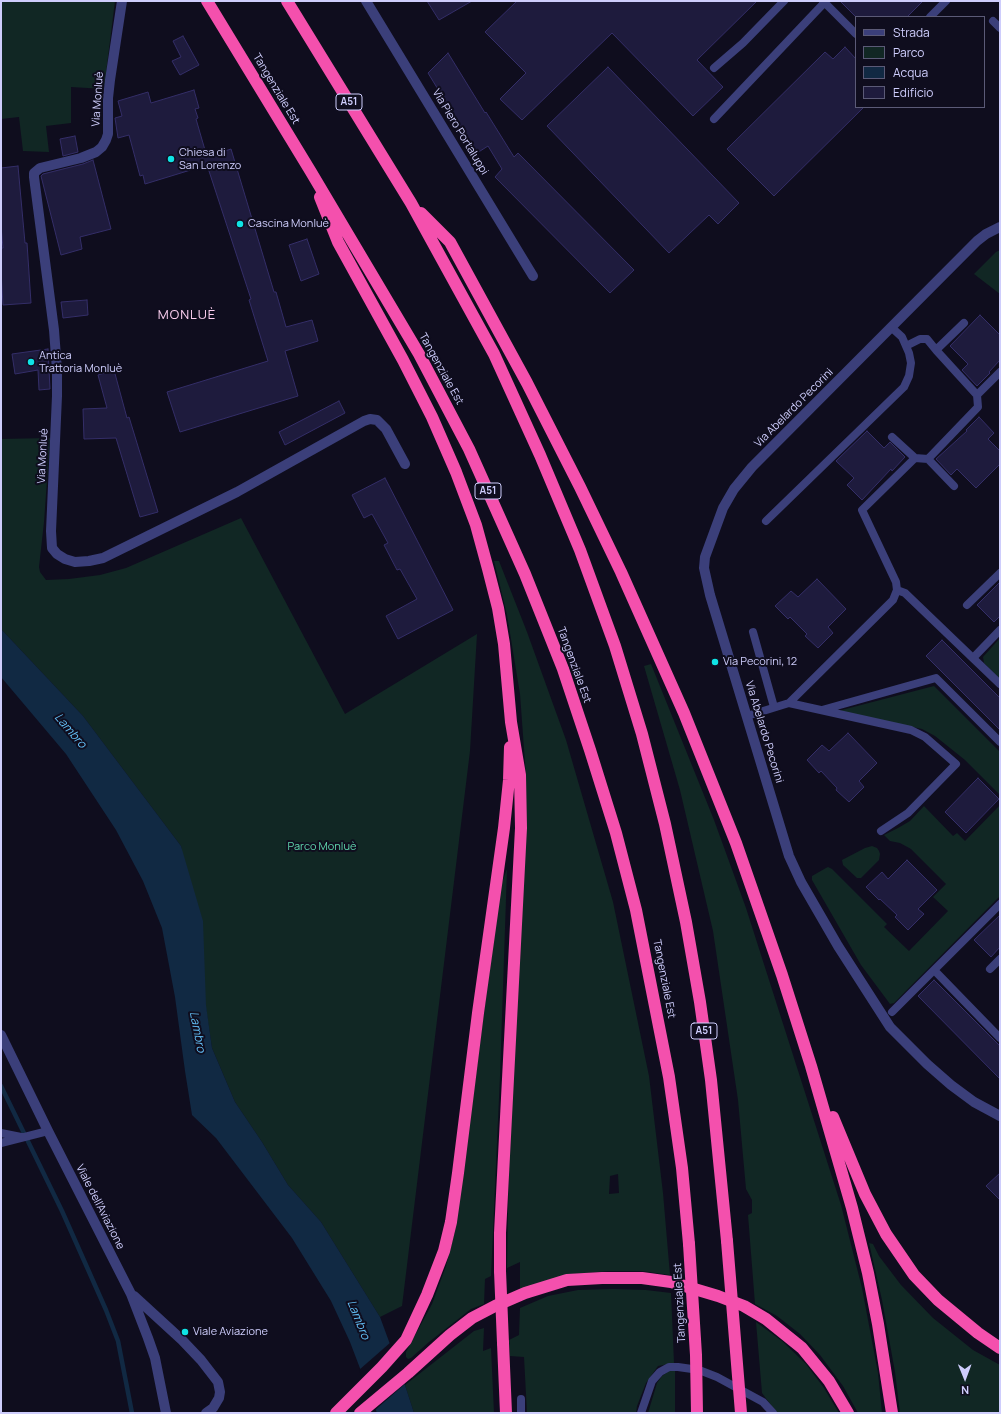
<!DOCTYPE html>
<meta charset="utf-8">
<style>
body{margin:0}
#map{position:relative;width:1001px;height:1414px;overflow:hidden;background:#0f0d1e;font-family:Manrope,sans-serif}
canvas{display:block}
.frame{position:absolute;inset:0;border:2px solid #cecdfc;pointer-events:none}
.legend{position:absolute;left:855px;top:16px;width:130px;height:92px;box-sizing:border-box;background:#0f0d1e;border:1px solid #5b5a77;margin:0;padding:5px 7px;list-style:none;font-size:12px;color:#cecdfc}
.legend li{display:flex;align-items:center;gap:8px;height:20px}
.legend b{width:20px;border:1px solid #5b5a77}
.north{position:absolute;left:945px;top:1358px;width:40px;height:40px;-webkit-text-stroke:3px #0f0d1e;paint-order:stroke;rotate:179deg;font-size:11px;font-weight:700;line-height:16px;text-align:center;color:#cecdfc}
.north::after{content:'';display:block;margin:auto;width:14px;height:18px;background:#cecdfc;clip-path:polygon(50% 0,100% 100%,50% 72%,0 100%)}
</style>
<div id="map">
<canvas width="1001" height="1414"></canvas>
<div class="frame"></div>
<ul class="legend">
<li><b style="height:5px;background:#3b3f7a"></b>Strada</li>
<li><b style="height:11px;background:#112724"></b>Parco</li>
<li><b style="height:11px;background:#112943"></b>Acqua</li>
<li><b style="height:11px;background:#1e1b3d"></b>Edificio</li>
</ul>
<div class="north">N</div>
</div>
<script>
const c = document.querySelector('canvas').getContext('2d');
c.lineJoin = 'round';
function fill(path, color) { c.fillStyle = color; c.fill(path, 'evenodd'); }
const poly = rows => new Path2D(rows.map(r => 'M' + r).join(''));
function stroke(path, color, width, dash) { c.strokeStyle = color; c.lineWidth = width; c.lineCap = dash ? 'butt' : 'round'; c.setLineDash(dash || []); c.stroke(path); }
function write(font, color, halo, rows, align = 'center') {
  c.font = font + ' Manrope,sans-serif'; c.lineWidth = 4; c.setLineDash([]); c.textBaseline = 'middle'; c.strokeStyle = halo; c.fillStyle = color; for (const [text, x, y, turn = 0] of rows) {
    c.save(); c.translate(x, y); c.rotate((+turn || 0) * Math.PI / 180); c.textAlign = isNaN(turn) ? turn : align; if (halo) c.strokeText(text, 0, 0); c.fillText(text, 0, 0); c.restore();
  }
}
const green = poly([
 [1,1,115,1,104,89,71,87,71,123,46,126,49,152,23,151,19,117,1,119],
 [1000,250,1000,294,974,274,996,252],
 [50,438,44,522,39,567,40,572,46,580,69,579,100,575,126,568,241,518,345,714,477,634,470,751,402,1306,380,1317,321,1222,288,1185,262,1142,235,1102,212,1048,181,846,83,716,1,629,1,439],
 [494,561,499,561,527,632,566,740,613,902,649,1076,663,1193,670,1275,642,1271,608,1271,574,1274,520,1292,520,1262,507,1268,509,1156,526,776,520,694,507,615],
 [618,1174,619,1193,609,1194,610,1176],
 [1000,638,1000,679,984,663,983,657],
 [651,664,714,820,746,908,841,1205,862,1288,878,1373,882,1413,858,1413,843,1386,820,1355,800,1334,777,1316,755,1304,748,1215,752,1213,752,1200,746,1189,738,1100,713,931,680,790,644,666],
 [934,686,1000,752,1000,795,965,760,935,736,922,729,838,711],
 [1000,805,1000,896,894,1003,890,1004,861,965,812,880,812,876,826,868,828,867,832,869,887,924,884,927,909,951,948,911,933,897,946,884,911,849,900,843,890,841,884,835,898,828,910,821,924,806,953,836,957,833,965,841],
 [872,846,877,848,879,851,880,854,879,860,861,878,857,878,843,865,842,860,865,848],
 [507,869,500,1076,491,1276,485,1279,484,1304,471,1309,429,1342,411,1358,408,1359,406,1357,406,1352,432,1304,446,1266,455,1231,501,885],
 [869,1243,873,1244,879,1256,901,1285,933,1318,973,1350,1000,1365,1000,1413,900,1413,895,1372,882,1300],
 [613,1289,646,1290,671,1293,674,1363,658,1366,646,1383,637,1406,636,1413,527,1413,524,1357,510,1356,509,1340,519,1335,520,1308,548,1296,578,1290],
 [756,1322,782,1341,806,1364,824,1388,839,1413,777,1413,762,1393],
 [484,1328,483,1351,491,1348,494,1413,414,1413,405,1385,474,1331],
 [675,1370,675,1413,648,1413,657,1383,662,1376,669,1371]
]);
const water = poly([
 [1,629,83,716,181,846,203,921,206,1005,212,1048,235,1102,262,1142,288,1185,321,1222,380,1317,405,1385,414,1413,377,1413,350,1342,331,1301,292,1238,216,1138,192,1115,185,1071,175,997,162,928,143,881,116,830,66,754,1,677]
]);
const pier = poly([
 [391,1342,406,1383,374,1411,359,1370]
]);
const stream = poly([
 [1,1086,62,1211,106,1310,118,1341,132,1413]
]);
const building = poly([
 [427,1,472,1,439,20,427,1],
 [517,1,757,1,697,60,723,87,693,116,612,33,522,120,500,99,526,73,485,32,517,1],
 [840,1,923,1,907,17,856,17,840,1],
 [183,36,199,65,180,75,172,61,181,57,173,41,183,36],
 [845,47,856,59,856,107,864,107,774,196,727,149,825,52,833,59,845,47],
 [448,53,485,113,486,112,514,157,518,153,634,270,610,293,495,177,502,169,488,146,477,153,428,73,448,53],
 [608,67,739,203,718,224,709,215,669,253,547,126,608,67],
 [194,90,199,108,195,109,198,118,196,119,207,157,231,149,274,292,276,292,286,327,312,320,318,341,285,351,298,396,180,432,167,392,268,361,249,300,251,299,207,165,145,184,143,175,140,176,129,135,118,138,115,118,122,116,118,101,148,92,151,103,194,90],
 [75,136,78,152,63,156,60,139,75,136],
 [93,160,111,229,80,237,82,249,61,255,41,176,43,174,83,164,93,160],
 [18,166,25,243,27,243,31,303,3,305,1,272,1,248,3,248,1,226,1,168,18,166],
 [307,239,319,274,301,281,289,245,307,239],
 [87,300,88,315,63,318,61,302,87,300],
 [980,315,1000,335,1000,360,989,372,990,373,977,386,962,370,968,364,950,346,980,315],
 [48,349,50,389,39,390,38,370,15,374,12,354,48,349],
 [114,370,127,418,129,417,158,512,140,517,116,438,84,439,83,409,107,408,98,375,114,370],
 [339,401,345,413,285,445,279,432,339,401],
 [979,417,994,433,988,439,1000,451,1000,464,976,488,957,469,951,475,936,459,967,431,966,430,979,417],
 [867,431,884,448,890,442,905,457,892,471,891,469,862,500,847,485,854,478,836,461,867,431],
 [385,478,453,610,398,639,386,616,417,599,400,569,397,570,384,545,388,543,372,514,364,518,352,495,385,478],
 [817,579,846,609,828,627,833,633,818,648,805,636,807,634,790,617,788,619,775,606,791,591,798,597,817,579],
 [1000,582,1000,616,994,622,977,605,1000,582],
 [942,640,1000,698,1000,730,926,656,942,640],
 [848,733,877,763,859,781,864,787,849,802,836,790,837,788,821,771,819,773,807,760,822,745,829,751,848,733],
 [978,778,999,799,966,833,945,812,978,778],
 [907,860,937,890,918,909,924,914,908,930,895,917,897,915,880,899,879,900,866,887,882,872,888,879,907,860],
 [1000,915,1000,947,991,957,974,940,1000,915],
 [934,980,1000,1046,1000,1079,918,996,934,980],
 [1000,1173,1000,1200,986,1186,1000,1173]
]);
const service = poly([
 [823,1,856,34],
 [930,17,946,1],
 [993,21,1000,28],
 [714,68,743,43,784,1],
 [714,119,825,2],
 [906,346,920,339,927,339,936,350,964,323],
 [977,395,1000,372],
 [915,458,928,459,978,407,977,395,936,350],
 [928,459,954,486],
 [766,521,904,387,909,376,911,363,909,353,902,337,891,327],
 [897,590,905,593,1000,684],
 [967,605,1000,573],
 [753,632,774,707],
 [973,658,1000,630],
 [789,703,893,600,897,590,896,582,862,510,915,458,892,437],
 [822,710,936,678,1000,742],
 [747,716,789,703,911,730,925,737,956,764,908,813,881,831],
 [990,969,1000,959],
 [934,970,1000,1038],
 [892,1012,1000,904],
 [1,1133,21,1137],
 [1,1143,48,1131],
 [521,1399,521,1413],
 [641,1413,652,1381,660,1372,669,1367,678,1367,699,1370,717,1377,763,1402,773,1413]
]);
const minor = poly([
 [122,1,110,80,108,98,108,134,106,140,102,147,96,152,81,158,40,168,34,173,34,177,54,330,57,370,57,396,51,531,52,548,57,554,65,559,75,562,89,561,103,558,237,492,364,421,370,419,377,420,386,429,405,464],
 [366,1,533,276],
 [1000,227,986,234,977,241,752,467,734,489,723,508,705,557,704,568,710,595,789,856,801,882,838,946,890,1027,927,1064,951,1085,974,1102,1000,1116],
 [1,1035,48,1131,131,1294,148,1338,155,1358,166,1413],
 [134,1296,182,1340,201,1360,218,1382,220,1392,219,1398,213,1408,206,1413]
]);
const motorway = poly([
 [207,1,311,172,419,354,469,449,525,574,563,669,590,750,616,833,636,910,669,1077,682,1168,689,1244],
 [287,1,411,203,494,354,540,455,580,550,615,646,642,734,665,824,686,922,700,1002,711,1080,727,1241],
 [320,197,338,242,403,360,432,417,456,472,476,525,488,569,498,608,504,644,511,722,520,775,521,828,500,1233,500,1271],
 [421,213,450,242,527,383,580,487,621,572,684,713,736,843,782,975,811,1066,852,1208,868,1273,878,1324,892,1413],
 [833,1117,865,1194,886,1234,914,1275,938,1300,978,1333,1000,1348],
 [503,1343,506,1413],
 [336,1413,382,1367,406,1340,427,1295,444,1251,451,1222,458,1173,478,1013,504,828,509,780,510,747],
 [360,1413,408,1373,450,1335,472,1318,495,1306,525,1293,567,1280,602,1278,642,1278,671,1282,718,1296,744,1306,766,1319,802,1348,829,1381,848,1413]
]);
const motorwayBridge = poly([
 [727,1241,741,1413],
 [689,1244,696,1355,697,1413],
 [500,1271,503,1343]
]);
const markers = [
 [171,159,4,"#0fe4e6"],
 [240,224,4,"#0fe4e6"],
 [31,362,4,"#0fe4e6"],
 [715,662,4,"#0fe4e6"],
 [185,1332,4,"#0fe4e6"]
];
const shields = [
 [349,102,26],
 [488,491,26],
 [704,1031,26]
];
const shieldNames = [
 ["A51",349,102],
 ["A51",488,491],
 ["A51",704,1031]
];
const streetNames = [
 ["Tangenziale Est",276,89,59],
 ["Via Monluè",98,99,-86],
 ["Via Piero Portaluppi",460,132,59],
 ["Tangenziale Est",441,369,61],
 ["Via Abelardo Pecorini",794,408,-45],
 ["Via Monluè",43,456,-87],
 ["Tangenziale Est",574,665,70],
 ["Via Abelardo Pecorini",764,732,73],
 ["Tangenziale Est",664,979,79],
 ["Viale dell'Aviazione",100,1207,63],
 ["Tangenziale Est",680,1303,-93]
];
const poiNames = [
 ["Chiesa di",179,153],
 ["San Lorenzo",179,166],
 ["Cascina Monluè",248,224],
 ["Antica",39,356],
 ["Trattoria Monluè",39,369],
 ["Via Pecorini, 12",723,662],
 ["Viale Aviazione",193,1332]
];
const parkNames = [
 ["Parco Monluè",322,847]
];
const waterNames = [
 ["Lambro",70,731,49],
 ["Lambro",197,1032,79],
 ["Lambro",358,1320,68]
];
const quarterNames = [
 ["MONLUÈ",187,315]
];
fill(green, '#112724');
fill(water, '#112943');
fill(pier, '#0f0d1e');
stroke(stream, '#112943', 4.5);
fill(building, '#1e1b3d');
stroke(building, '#342e68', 1);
stroke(service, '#3b3f7a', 8);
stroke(minor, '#3b3f7a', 10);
stroke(motorway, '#f450ad', 12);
stroke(motorwayBridge, '#f450ad', 12);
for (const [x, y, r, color] of markers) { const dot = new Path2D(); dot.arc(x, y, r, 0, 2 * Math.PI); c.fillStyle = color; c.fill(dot); stroke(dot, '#0f0d1e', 1.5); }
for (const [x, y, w] of shields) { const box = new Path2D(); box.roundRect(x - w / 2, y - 8, w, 16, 3); c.fillStyle = '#0f0d1e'; c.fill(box); stroke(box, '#cecdfc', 1); }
write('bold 10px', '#cecdfc', null, shieldNames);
write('11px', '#cecdfc', '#0f0d1e', streetNames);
write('11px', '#cecdfc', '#0f0d1e', poiNames, 'left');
write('11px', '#5fd6ad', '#0f0d1e', parkNames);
write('italic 12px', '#62bef5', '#0f0d1e', waterNames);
c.letterSpacing = '1px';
write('13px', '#fccff0', '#0f0d1e', quarterNames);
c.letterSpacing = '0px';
</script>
